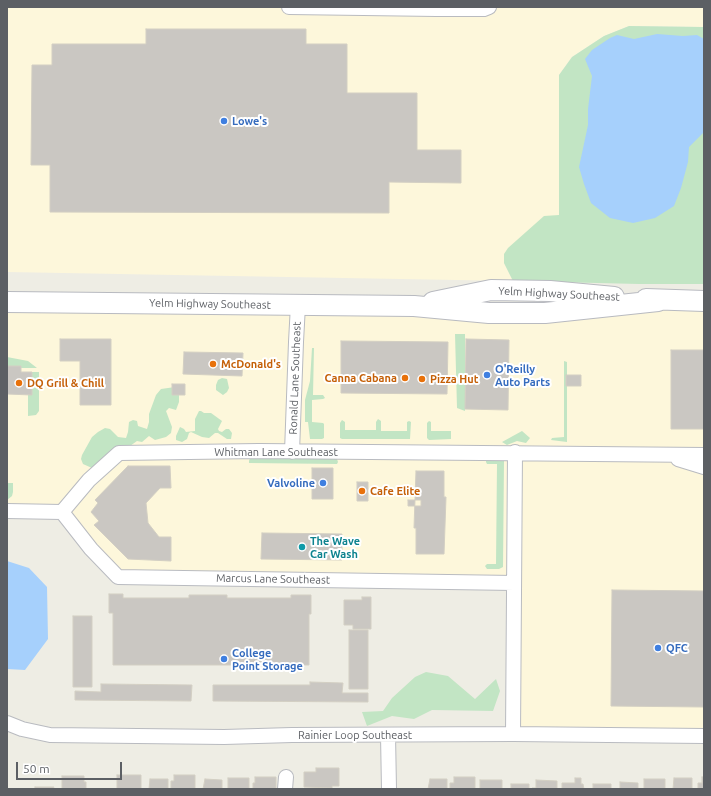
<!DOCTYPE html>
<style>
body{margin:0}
#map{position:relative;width:711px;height:796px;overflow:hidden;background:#eeede4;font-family:Ubuntu,sans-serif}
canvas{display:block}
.frame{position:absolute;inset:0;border:8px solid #5c5f64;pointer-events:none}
.scale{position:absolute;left:16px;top:762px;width:106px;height:18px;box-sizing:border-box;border:2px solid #5c5f64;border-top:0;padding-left:5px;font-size:12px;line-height:14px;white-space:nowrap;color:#5c5f64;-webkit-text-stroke:3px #fff;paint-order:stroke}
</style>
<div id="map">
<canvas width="711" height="796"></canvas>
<div class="frame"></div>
<div class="scale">50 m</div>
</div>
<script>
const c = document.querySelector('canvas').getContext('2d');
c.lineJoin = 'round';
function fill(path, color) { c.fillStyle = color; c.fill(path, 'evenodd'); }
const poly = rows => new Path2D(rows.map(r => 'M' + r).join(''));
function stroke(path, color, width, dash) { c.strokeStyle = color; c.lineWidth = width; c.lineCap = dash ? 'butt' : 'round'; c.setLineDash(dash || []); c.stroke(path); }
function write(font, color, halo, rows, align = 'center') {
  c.font = font + ' Ubuntu,sans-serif'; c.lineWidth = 4; c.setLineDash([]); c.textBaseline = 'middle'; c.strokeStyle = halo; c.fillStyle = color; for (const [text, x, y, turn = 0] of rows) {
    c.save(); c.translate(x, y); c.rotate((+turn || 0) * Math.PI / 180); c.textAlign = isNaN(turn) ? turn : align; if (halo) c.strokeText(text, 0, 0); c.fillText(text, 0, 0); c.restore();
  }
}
const commercial = poly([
 [7,7,704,7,704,27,629,26,604,36,572,57,559,75,559,215,504,263,513,281,7,272],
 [704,301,704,736,513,734,514,583,118,577,62,512,7,511,7,302,414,306]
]);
const green = poly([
 [629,26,704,27,704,284,639,284,513,281,504,263,504,254,508,248,544,216,559,215,559,75,572,57,604,36],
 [455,334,465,334,465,411,457,408],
 [312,348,314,348,313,395,323,395,325,398,323,399,312,400,312,422,323,423,324,424,324,438,322,439,310,439,308,422,305,422,305,400,310,381],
 [7,357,28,361,37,368,21,368,21,366,7,366],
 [564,361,567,362,567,442,551,440,552,438,564,437],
 [32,372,39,372,39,411,36,415,28,416,28,395,32,394],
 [222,378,227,379,229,388,227,392,223,395,216,390,216,385,218,380],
 [175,387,179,392,179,402,176,410,169,408,166,411,172,427,171,433,166,437,155,440,149,436,142,442,137,441,130,446,104,456,103,462,98,467,92,468,83,464,81,459,82,455,92,437,98,432,105,428,110,429,118,437,126,438,128,432,129,422,133,420,137,421,138,426,147,429,149,422,149,414,156,395,161,389],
 [199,411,201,411,204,413,211,413,222,421,218,429,219,431,222,432,226,429,229,429,232,433,231,439,227,439,218,433,215,433,209,438,202,437,191,432,189,433,187,439,182,442,176,440,176,436,180,427,184,429,186,432,195,431,195,419],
 [378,419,381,421,381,431,407,431,407,422,409,421,411,422,410,439,342,439,340,438,340,423,342,420,345,422,345,430,376,430,376,422],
 [429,421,431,422,431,431,451,431,451,439,429,440,427,438,427,423],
 [522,431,530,438,526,443,517,441,507,445,502,442],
 [250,458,337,459,338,462,337,464,249,463,249,461],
 [500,459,504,461,503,567,499,569,487,569,485,566,487,564,496,564,497,464,487,464,486,462,486,460],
 [7,483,13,483,13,492,12,496,7,500],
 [426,672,448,676,475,699,496,679,500,691,493,711,432,710,414,719,392,716,367,726,362,712,383,711,392,698,415,677]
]);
const water = poly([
 [657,34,683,36,697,35,704,39,704,132,689,147,688,162,681,188,674,206,655,218,633,223,610,218,591,203,584,184,579,167,588,125,588,109,592,76,585,59,592,50,610,38,617,35,634,39],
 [7,561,29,568,47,587,48,639,25,670,7,669]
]);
const building = poly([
 [146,29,306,29,306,44,347,44,347,93,417,93,417,150,461,150,461,183,389,182,389,213,50,212,50,165,31,165,32,65,52,65,52,44,146,44,146,29],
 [60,339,111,339,111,405,80,405,80,361,60,361,60,339],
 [466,339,509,340,508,410,465,409,466,339],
 [341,341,448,342,447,394,341,393,341,341],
 [671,350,704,350,704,429,671,429,671,350],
 [184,352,243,353,242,376,183,374,184,352],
 [7,366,21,366,21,372,32,372,32,395,7,394,7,366],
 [566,375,581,375,581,386,566,386,566,375],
 [172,384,185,384,185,395,172,395,172,384],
 [128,466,170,466,171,488,160,488,146,503,148,523,159,537,171,537,171,561,128,559,94,525,99,521,91,512,98,503,95,500,128,466],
 [312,468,333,468,333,499,312,499,312,468],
 [416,471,444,471,444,497,446,497,444,554,416,554,416,528,414,528,416,471],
 [357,482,368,482,368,501,357,501,357,482],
 [408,500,421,500,421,506,408,506,408,500],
 [262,533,342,534,342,560,261,559,262,533],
 [612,590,704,591,704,707,611,706,612,590],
 [109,594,123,594,123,598,189,598,189,595,227,595,227,598,291,598,291,595,311,595,311,614,309,614,309,665,113,665,113,613,109,613,109,594],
 [362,597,371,597,371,629,353,629,353,625,344,625,344,600,362,600,362,597],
 [73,616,92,616,92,687,73,687,73,616],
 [349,630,368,630,368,689,349,689,349,630],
 [310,682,343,683,342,693,368,693,368,702,213,701,213,685,310,685,310,682],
 [101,684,192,685,191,701,75,700,75,691,101,692,101,684],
 [316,768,339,768,339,786,332,786,332,788,304,787,304,772,316,772,316,768],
 [117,775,141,775,141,789,117,789,117,775],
 [174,775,195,775,195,789,171,789,171,781,174,781,174,775],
 [62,776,84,776,84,782,86,782,86,789,62,789,62,776],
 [255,777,276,777,276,789,253,789,253,783,255,783,255,777],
 [454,777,475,777,475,789,450,789,450,783,454,783,454,777],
 [702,777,704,777,704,789,698,789,698,783,702,783,702,777],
 [228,778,249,778,249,789,228,789,228,778],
 [575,778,581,778,581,784,583,784,584,789,562,789,562,783,575,783,575,778],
 [674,778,692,778,692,789,673,789,674,778],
 [150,779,168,779,168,789,149,789,150,779],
 [205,779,222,780,222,789,203,789,205,779],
 [430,779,447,779,447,789,428,789,430,779],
 [644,779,665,779,665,789,644,789,644,779],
 [480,780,502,780,502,789,480,789,480,780],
 [536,780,557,781,557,789,532,789,532,788,536,788,536,780],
 [620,782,638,783,638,789,620,789,620,782],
 [511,784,529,784,529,789,511,789,511,784],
 [593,784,611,784,611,789,593,789,593,784],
 [35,787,54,787,53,789,35,789,35,787]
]);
const street = poly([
 [289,7,437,9,484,9,489,7],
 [292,452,296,342,298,305],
 [678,459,704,467],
 [7,511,62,512],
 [62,512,89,480,119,453,259,451,704,455],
 [62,512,91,549,118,577,514,583],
 [7,723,22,729,50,735,224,737,292,735,513,734,704,736],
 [513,734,515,452],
 [388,735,389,789],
 [285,789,286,777]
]);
const secondary = poly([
 [646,299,704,301],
 [7,302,414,306,489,313,545,313,658,301],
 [433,302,491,290,550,291,614,297]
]);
const markers = [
 [224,121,4,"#3f7fe0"],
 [213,364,4,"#e8710a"],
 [487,375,4,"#3f7fe0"],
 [405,378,4,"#e8710a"],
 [422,379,4,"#e8710a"],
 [19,383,4,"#e8710a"],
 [323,483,4,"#3f7fe0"],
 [362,491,4,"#e8710a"],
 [302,547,4,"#0f9aa8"],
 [658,648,4,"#3f7fe0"],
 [224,659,4,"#3f7fe0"]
];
const shopNames = [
 ["Lowe's",232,121],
 ["O'Reilly",495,369],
 ["Auto Parts",495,382],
 ["Valvoline",315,483,"right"],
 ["QFC",666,648],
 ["College",232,653],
 ["Point Storage",232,666]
];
const streetNames = [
 ["Yelm Highway Southeast",559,294,3],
 ["Yelm Highway Southeast",210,304,1],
 ["Ronald Lane Southeast",295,378,-88],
 ["Whitman Lane Southeast",276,452],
 ["Marcus Lane Southeast",273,579,1],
 ["Rainier Loop Southeast",355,735]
];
const foodNames = [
 ["McDonald's",221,364],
 ["Canna Cabana",397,378,"right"],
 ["Pizza Hut",430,379],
 ["DQ Grill & Chill",27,383],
 ["Cafe Elite",370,491]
];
const cultureNames = [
 ["The Wave",310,541],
 ["Car Wash",310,554]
];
fill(commercial, '#fdf7db');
fill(green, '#c2e5c4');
fill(water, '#a6d0fc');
fill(building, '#cac7c2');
stroke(building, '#d3cfc3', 1);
stroke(street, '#b9bbc0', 16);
stroke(secondary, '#b8bac0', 22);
stroke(street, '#fff', 14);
stroke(secondary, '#fff', 20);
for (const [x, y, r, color] of markers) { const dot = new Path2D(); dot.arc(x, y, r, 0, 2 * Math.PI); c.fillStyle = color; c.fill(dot); stroke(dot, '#fff', 1.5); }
write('bold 11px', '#366cbe', '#fff', shopNames, 'left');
write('11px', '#5c5f64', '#fff', streetNames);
write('bold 11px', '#c56008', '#fff', foodNames, 'left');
write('bold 11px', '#0d838f', '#fff', cultureNames, 'left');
</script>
